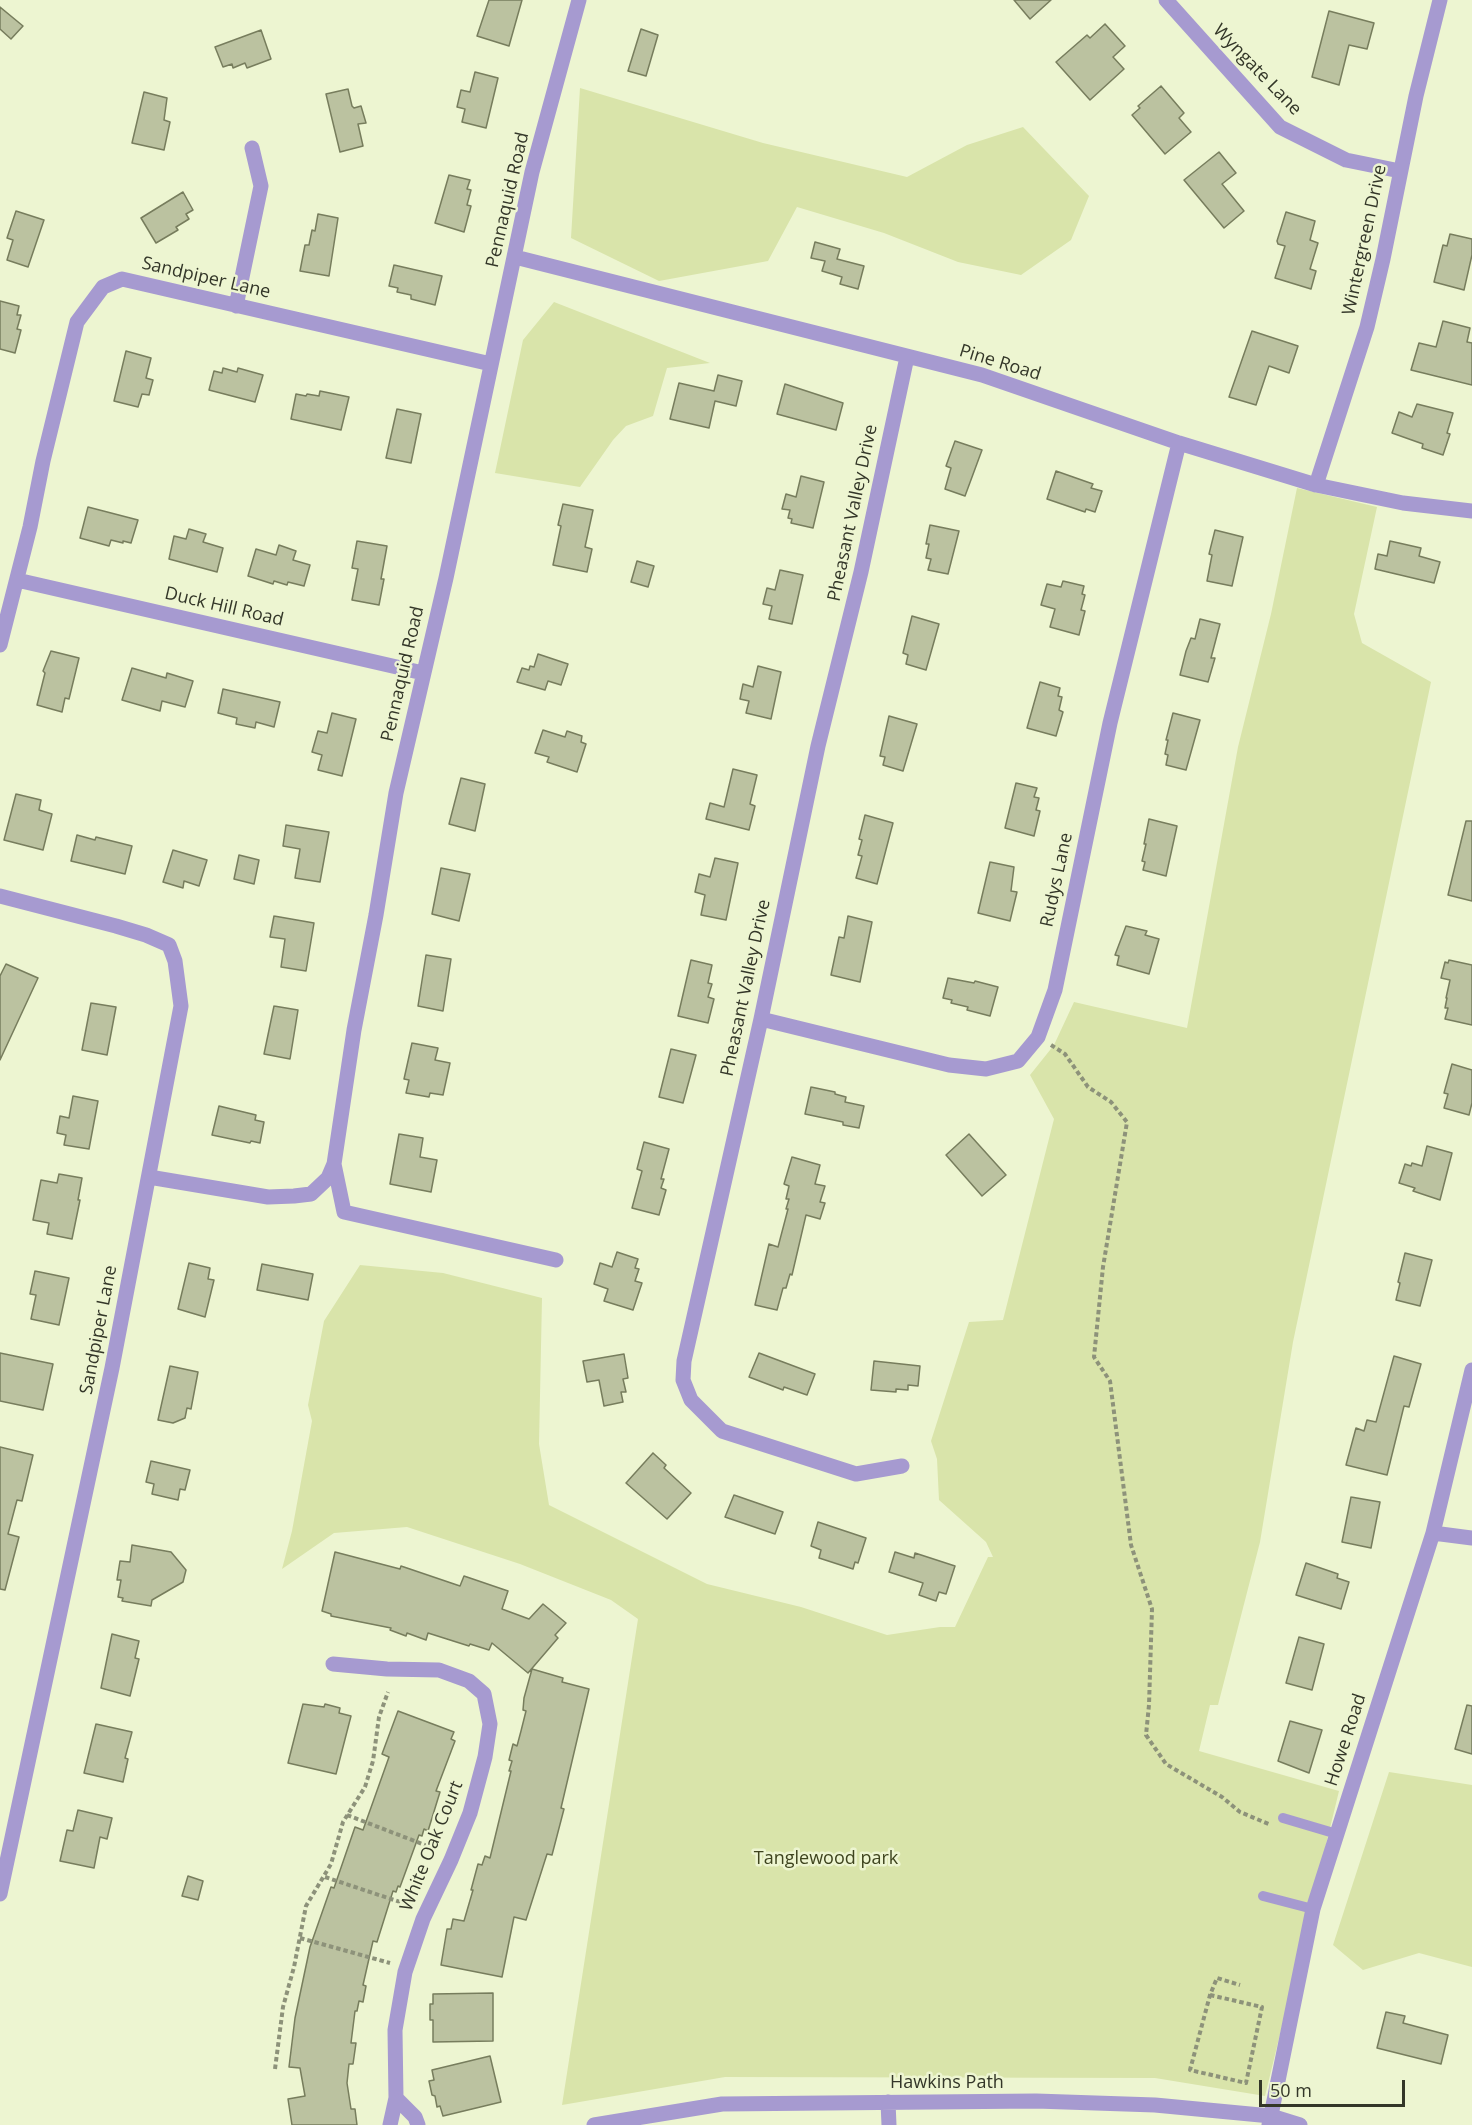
<!DOCTYPE html>
<style>
body{margin:0}
#map{position:relative;width:1472px;height:2125px;overflow:hidden;background:#edf5d1;font-family:"Open Sans",sans-serif}
canvas{display:block}
.scale{position:absolute;left:1259px;top:2080px;width:146px;height:27px;box-sizing:border-box;border:3px solid #333628;border-top:0;padding-left:8px;font-size:18px;line-height:21px;white-space:nowrap;color:#333628;-webkit-text-stroke:4px #edf5d1;paint-order:stroke}
</style>
<div id="map">
<canvas width="1472" height="2125"></canvas>
<div class="scale">50 m</div>
</div>
<script>
const c = document.querySelector('canvas').getContext('2d');
c.lineJoin = 'round';
function fill(path, color) { c.fillStyle = color; c.fill(path, 'evenodd'); }
const poly = rows => new Path2D(rows.map(r => 'M' + r).join(''));
function stroke(path, color, width, dash) { c.strokeStyle = color; c.lineWidth = width; c.lineCap = dash ? 'butt' : 'round'; c.setLineDash(dash || []); c.stroke(path); }
function write(font, color, halo, rows, align = 'center') {
  c.font = font + ' "Open Sans",sans-serif'; c.lineWidth = 5; c.setLineDash([]); c.textBaseline = 'middle'; c.strokeStyle = halo; c.fillStyle = color; for (const [text, x, y, turn = 0] of rows) {
    c.save(); c.translate(x, y); c.rotate((+turn || 0) * Math.PI / 180); c.textAlign = isNaN(turn) ? turn : align; if (halo) c.strokeText(text, 0, 0); c.fillText(text, 0, 0); c.restore();
  }
}
const green = poly([
 [580,88,763,143,907,177,967,145,1023,127,1089,196,1071,240,1021,275,958,262,884,233,797,207,768,261,659,281,571,238],
 [554,302,710,363,667,368,653,416,626,426,613,440,580,487,495,473,523,340],
 [1297,488,1377,507,1354,614,1362,643,1431,682,1293,1342,1260,1542,1218,1705,1210,1705,1199,1751,1339,1791,1265,2096,1155,2078,725,2077,562,2105,638,1619,611,1600,520,1564,407,1527,334,1533,282,1569,292,1531,312,1421,308,1405,324,1321,360,1265,443,1273,542,1298,539,1444,549,1505,707,1584,801,1607,887,1635,940,1627,955,1627,988,1557,993,1557,986,1542,939,1500,937,1459,931,1441,969,1322,1003,1320,1054,1119,1030,1075,1054,1045,1074,1002,1187,1028,1238,747,1271,614],
 [1389,1772,1472,1785,1472,1967,1419,1953,1363,1970,1333,1945]
]);
const building = poly([
 [489,0,522,0,509,46,477,36,489,0],
 [1014,0,1051,0,1030,19,1014,0],
 [0,7,23,26,11,39,0,29,0,7],
 [1329,11,1374,23,1367,49,1349,45,1339,85,1312,77,1329,11],
 [1105,24,1125,46,1113,57,1124,69,1090,100,1056,62,1087,35,1090,38,1105,24],
 [641,29,658,35,646,76,628,71,641,29],
 [261,30,271,59,247,68,245,63,233,68,232,64,223,67,215,47,261,30],
 [475,72,498,78,486,128,462,122,465,109,457,107,461,90,470,92,475,72],
 [1161,86,1184,113,1179,118,1191,132,1165,154,1132,115,1140,108,1138,106,1161,86],
 [348,89,352,106,354,108,361,106,366,123,358,124,363,146,340,152,326,94,348,89],
 [144,92,167,98,164,120,170,122,164,150,132,143,144,92],
 [1219,152,1236,173,1222,184,1244,211,1224,228,1184,180,1219,152],
 [449,175,470,180,467,189,471,190,467,205,471,206,464,232,435,223,449,175],
 [183,192,193,210,186,214,189,219,176,227,178,230,156,243,141,218,183,192],
 [16,211,44,220,28,267,7,260,13,240,7,238,16,211],
 [1286,212,1315,221,1310,240,1318,243,1310,269,1316,271,1311,289,1275,278,1285,246,1278,244,1277,241,1286,212],
 [318,214,338,218,329,276,300,271,305,245,309,245,312,230,315,231,318,214],
 [1450,234,1472,239,1472,255,1464,290,1434,282,1443,245,1447,246,1450,234],
 [815,242,840,249,837,259,864,266,858,289,840,284,842,277,822,271,825,261,811,258,815,242],
 [394,265,442,276,435,305,411,299,411,295,397,292,398,288,389,286,394,265],
 [0,301,19,306,17,315,21,315,17,329,21,330,15,353,0,349,0,301],
 [1443,321,1470,328,1467,342,1472,343,1472,385,1411,370,1419,343,1436,347,1443,321],
 [1252,331,1298,346,1289,373,1269,366,1256,405,1229,397,1252,331],
 [126,351,151,358,146,378,153,380,149,395,142,394,138,407,114,401,126,351],
 [223,368,237,372,238,368,263,375,255,402,209,390,214,371,222,373,223,368],
 [718,375,742,381,736,406,715,401,709,428,670,419,679,383,714,391,718,375],
 [785,384,843,403,836,430,777,414,785,384],
 [320,391,349,397,341,430,291,419,296,394,306,396,307,394,319,396,320,391],
 [1417,404,1453,413,1447,433,1450,434,1443,455,1422,448,1423,444,1392,433,1399,412,1412,417,1417,404],
 [397,409,421,414,411,463,386,458,397,409],
 [955,441,982,450,965,496,945,489,951,468,946,466,955,441],
 [1056,471,1093,484,1091,488,1102,491,1095,512,1086,509,1085,512,1047,499,1056,471],
 [801,476,824,482,813,528,791,523,792,519,788,518,790,510,782,509,786,494,796,497,801,476],
 [563,504,593,510,585,547,592,549,587,572,553,565,561,526,558,525,563,504],
 [88,507,138,520,131,543,123,541,123,543,111,540,109,546,80,538,88,507],
 [930,525,959,531,948,574,928,570,931,559,926,558,929,544,926,544,930,525],
 [189,529,206,534,203,542,223,548,217,572,169,559,174,536,186,539,189,529],
 [1215,530,1243,537,1232,586,1207,581,1212,555,1209,554,1215,530],
 [357,541,387,546,381,579,384,579,379,605,352,600,358,569,352,568,357,541],
 [1390,541,1421,548,1419,556,1440,562,1434,583,1375,569,1378,554,1387,556,1390,541],
 [279,545,296,551,293,560,310,565,304,586,288,582,287,585,274,581,273,584,248,576,256,549,276,555,279,545],
 [637,561,654,566,648,587,631,582,637,561],
 [780,570,803,575,792,624,769,619,772,606,763,604,767,588,775,590,780,570],
 [1063,581,1084,586,1082,594,1085,595,1081,610,1085,611,1079,635,1050,627,1055,609,1041,605,1047,584,1061,587,1063,581],
 [912,616,939,624,926,670,906,664,908,655,903,653,912,616],
 [1200,619,1220,624,1211,658,1215,658,1208,682,1180,675,1186,651,1191,638,1195,639,1200,619],
 [51,651,79,658,69,699,65,698,62,712,37,705,45,673,43,671,51,651],
 [538,654,568,664,561,685,548,681,545,690,517,682,522,668,529,670,530,666,534,667,538,654],
 [758,666,781,672,771,719,746,713,749,701,740,699,743,684,753,687,758,666],
 [132,668,166,678,167,673,193,681,185,707,162,701,160,711,122,700,132,668],
 [1040,682,1060,688,1058,696,1062,697,1059,710,1063,712,1056,736,1027,728,1040,682],
 [223,689,280,702,274,727,256,722,255,728,236,724,237,718,218,713,223,689],
 [332,713,356,719,342,776,318,770,322,755,312,752,318,731,327,733,332,713],
 [1173,713,1200,720,1186,770,1166,765,1168,755,1165,754,1168,740,1166,740,1173,713],
 [889,716,917,724,903,771,883,765,885,757,880,756,889,716],
 [543,730,565,737,567,731,582,736,581,742,586,744,577,772,547,762,549,757,535,753,543,730],
 [733,769,757,775,750,804,755,806,749,830,706,819,710,803,724,807,733,769],
 [461,778,485,784,475,831,449,824,461,778],
 [1016,783,1037,788,1034,797,1039,798,1036,810,1040,811,1034,836,1005,828,1016,783],
 [16,794,41,800,39,810,52,814,43,850,4,840,16,794],
 [865,815,893,823,877,884,856,878,862,856,858,855,862,840,859,839,865,815],
 [1149,819,1177,826,1166,876,1143,870,1145,862,1142,861,1146,844,1144,844,1149,819],
 [1466,821,1472,821,1472,901,1448,895,1466,821],
 [286,825,329,832,320,882,295,878,300,849,283,846,286,825],
 [77,835,95,840,96,837,132,846,125,874,71,861,77,835],
 [173,850,207,860,199,886,184,881,183,888,163,882,173,850],
 [239,855,259,860,254,884,234,879,239,855],
 [715,858,738,863,726,920,701,915,705,895,695,892,699,874,710,877,715,858],
 [990,862,1014,867,1011,891,1017,892,1010,921,978,913,990,862],
 [441,868,470,874,459,921,432,914,441,868],
 [274,916,314,923,306,971,281,967,285,939,270,937,274,916],
 [848,916,872,922,860,982,831,975,839,937,844,938,848,916],
 [1126,926,1147,931,1145,935,1159,939,1149,974,1117,965,1119,956,1115,955,1126,926],
 [426,955,451,959,443,1011,418,1006,426,955],
 [691,960,712,965,708,983,712,984,708,997,714,999,708,1023,678,1016,691,960],
 [1449,960,1472,965,1472,1025,1445,1019,1448,1008,1445,1008,1447,998,1446,998,1450,980,1441,978,1445,962,1448,963,1449,960],
 [6,964,38,978,0,1060,0,976,6,964],
 [948,978,974,983,975,981,998,987,990,1016,967,1010,968,1007,951,1003,952,1000,943,998,948,978],
 [91,1003,116,1007,107,1055,82,1050,91,1003],
 [274,1006,298,1010,290,1059,264,1054,274,1006],
 [412,1043,438,1048,435,1060,450,1063,443,1095,430,1093,429,1097,406,1093,409,1080,404,1079,412,1043],
 [671,1049,696,1055,683,1103,659,1097,671,1049],
 [1452,1064,1472,1070,1472,1103,1469,1115,1444,1108,1448,1094,1444,1093,1452,1064],
 [811,1087,835,1092,835,1094,846,1097,845,1102,864,1106,859,1128,843,1125,843,1122,805,1114,811,1087],
 [73,1096,98,1101,89,1149,64,1145,66,1135,57,1133,60,1116,69,1118,73,1096],
 [219,1106,256,1115,255,1120,264,1122,260,1143,251,1141,250,1143,212,1135,219,1106],
 [399,1134,423,1138,420,1157,437,1160,431,1192,390,1184,399,1134],
 [969,1134,1006,1175,982,1196,946,1155,969,1134],
 [644,1142,669,1149,661,1179,664,1179,661,1188,666,1190,659,1215,632,1208,642,1171,637,1169,644,1142],
 [1427,1146,1452,1153,1440,1200,1413,1191,1415,1188,1399,1183,1405,1164,1411,1166,1412,1163,1422,1166,1427,1146],
 [792,1157,820,1165,815,1184,825,1186,820,1202,825,1203,820,1219,806,1215,792,1275,790,1274,786,1288,783,1288,777,1310,755,1305,769,1244,778,1247,788,1209,786,1209,789,1199,786,1199,789,1186,784,1184,792,1157],
 [59,1174,82,1178,78,1200,80,1200,72,1239,47,1234,49,1223,33,1220,41,1180,57,1183,59,1174],
 [617,1252,638,1259,635,1268,639,1269,635,1281,642,1283,633,1310,604,1301,608,1289,594,1284,600,1263,612,1267,617,1252],
 [1405,1253,1432,1260,1420,1306,1396,1300,1400,1283,1398,1282,1405,1253],
 [189,1263,210,1268,208,1279,214,1280,205,1317,178,1309,189,1263],
 [262,1264,313,1274,308,1300,257,1290,262,1264],
 [35,1271,69,1278,59,1325,31,1319,36,1295,30,1294,35,1271],
 [0,1353,53,1364,43,1410,0,1401,0,1353],
 [759,1353,815,1374,807,1395,784,1387,783,1390,749,1377,759,1353],
 [624,1354,628,1378,623,1379,626,1392,621,1392,623,1402,604,1406,599,1380,587,1382,583,1361,624,1354],
 [1394,1356,1421,1364,1409,1407,1404,1406,1387,1475,1346,1465,1356,1428,1364,1431,1367,1420,1376,1422,1394,1356],
 [874,1361,920,1366,918,1386,908,1385,908,1390,896,1389,896,1392,871,1390,874,1361],
 [170,1366,198,1372,191,1409,187,1408,185,1418,173,1423,158,1420,170,1366],
 [0,1447,33,1455,22,1501,17,1500,8,1534,19,1537,5,1590,0,1589,0,1447],
 [653,1453,666,1465,664,1468,691,1493,667,1519,626,1483,653,1453],
 [151,1461,190,1470,185,1490,180,1489,178,1500,152,1494,154,1484,146,1482,151,1461],
 [734,1495,783,1512,775,1534,725,1517,734,1495],
 [1351,1497,1380,1502,1371,1548,1342,1542,1351,1497],
 [818,1522,866,1538,858,1563,855,1562,853,1569,819,1558,821,1550,811,1546,818,1522],
 [132,1545,171,1552,186,1570,183,1582,152,1600,151,1606,122,1601,123,1598,118,1597,121,1580,117,1580,120,1561,130,1562,132,1545],
 [335,1552,400,1569,401,1566,460,1586,464,1576,508,1591,502,1609,529,1619,543,1604,566,1623,555,1635,558,1638,528,1673,492,1643,489,1650,470,1644,469,1646,428,1633,426,1640,407,1633,406,1636,390,1630,391,1628,331,1616,331,1614,322,1611,335,1552],
 [895,1552,914,1558,915,1553,955,1566,946,1594,939,1592,936,1601,919,1595,923,1583,889,1572,895,1552],
 [1306,1563,1338,1574,1337,1578,1349,1582,1341,1609,1296,1595,1306,1563],
 [112,1634,139,1641,135,1658,139,1659,130,1696,101,1688,112,1634],
 [1299,1637,1324,1644,1312,1690,1286,1683,1299,1637],
 [532,1669,563,1678,562,1682,589,1689,561,1808,564,1809,552,1855,547,1854,526,1920,514,1917,502,1977,441,1965,447,1929,451,1929,453,1919,464,1921,473,1890,471,1890,478,1864,482,1865,485,1856,490,1858,511,1771,509,1771,512,1761,509,1760,513,1744,517,1746,521,1731,526,1711,523,1710,524,1698,532,1669],
 [303,1704,324,1707,325,1704,340,1708,339,1713,351,1716,336,1774,288,1763,303,1704],
 [1467,1705,1472,1706,1472,1754,1455,1749,1467,1705],
 [398,1711,454,1732,451,1739,455,1741,436,1791,440,1792,428,1831,424,1829,422,1836,419,1835,400,1887,398,1886,396,1892,393,1891,377,1942,373,1941,363,1985,366,1986,363,2002,359,2001,357,2011,355,2011,351,2043,356,2043,353,2064,349,2064,347,2083,351,2109,355,2109,357,2125,292,2125,288,2099,305,2096,300,2068,289,2067,295,2018,310,1947,331,1887,334,1888,355,1827,363,1830,389,1757,382,1754,398,1711],
 [1290,1721,1322,1730,1309,1773,1278,1761,1290,1721],
 [96,1724,132,1732,125,1758,128,1759,123,1782,84,1773,96,1724],
 [78,1810,112,1818,107,1839,100,1837,94,1868,60,1861,67,1830,73,1831,78,1810],
 [188,1876,203,1881,198,1900,182,1896,188,1876],
 [493,1993,493,2041,433,2042,433,2020,430,2020,430,2004,433,2004,433,1994,493,1993],
 [1386,2012,1405,2016,1403,2023,1448,2035,1441,2064,1377,2048,1386,2012],
 [490,2056,501,2102,443,2116,440,2106,437,2107,435,2096,432,2095,429,2081,434,2080,432,2070,490,2056]
]);
const path = poly([
 [1051,1045,1065,1054,1088,1087,1111,1102,1127,1122,1103,1267,1094,1357,1110,1381,1131,1545,1152,1609,1149,1705,1146,1735,1166,1764,1222,1797,1240,1812,1271,1825],
 [347,1815,438,1850],
 [325,1877,412,1906],
 [300,1938,390,1963],
 [1210,1995,1262,2007,1246,2083,1190,2070,1210,1995,1217,1978,1240,1985],
 [275,2069,283,2007,294,1967,306,1906,331,1864,343,1822,365,1787,373,1761,379,1717,388,1692]
]);
const service = poly([
 [1283,1818,1337,1834],
 [1263,1896,1313,1909]
]);
const minor = poly([
 [1166,0,1280,127,1346,160,1400,171],
 [515,257,982,375,1179,443,1316,485,1403,503,1472,511],
 [236,306,261,186,252,148],
 [1316,485,1367,327,1383,259,1416,96,1440,0],
 [17,580,423,673],
 [0,645,30,527,43,461,77,322,103,287,122,279,491,364],
 [0,896,116,926,146,935,169,945,175,961,181,1006,112,1368,0,1894],
 [761,1019,949,1065,986,1069,1018,1061,1038,1037,1055,990,1110,723,1179,443],
 [334,1164,344,1212,556,1260],
 [149,1177,268,1197,294,1196,311,1194,328,1178,334,1164,354,1030,376,915,396,793,446,578,532,172,579,0],
 [902,1466,856,1474,722,1431,691,1400,683,1380,684,1361,761,1019,818,746,861,572,907,357],
 [1433,1533,1472,1538],
 [333,1664,387,1669,439,1670,469,1681,484,1694,490,1724,485,1757,470,1813,451,1860,423,1919,405,1972,395,2030,396,2098,390,2125],
 [396,2098,415,2117,418,2125],
 [888,2102,889,2125],
 [594,2125,722,2104,1036,2101,1155,2105,1271,2116,1300,2125],
 [1269,2125,1313,1909,1433,1533,1472,1370]
]);
const streetNames = [
 ["Wyngate Lane",1257,70,46],
 ["Pennaquid Road",508,200,-77],
 ["Wintergreen Drive",1365,240,-78],
 ["Sandpiper Lane",206,278,13],
 ["Pine Road",1000,363,17],
 ["Pheasant Valley Drive",853,513,-78],
 ["Duck Hill Road",224,607,13],
 ["Pennaquid Road",403,674,-77],
 ["Rudys Lane",1057,880,-78],
 ["Pheasant Valley Drive",746,988,-78],
 ["Sandpiper Lane",99,1330,-79],
 ["Howe Road",1346,1740,-72],
 ["White Oak Court",432,1846,-68],
 ["Hawkins Path",947,2083]
];
const parkNames = [
 ["Tanglewood park",826,1859]
];
fill(green, '#d9e4aa');
fill(building, '#bbc2a0');
stroke(building, '#777d5d', 1.5);
stroke(path, '#8d927a', 4, [4.5, 3]);
stroke(service, '#a69ad0', 10);
stroke(minor, '#a69ad0', 15);
write('18px', '#333628', '#edf5d1', streetNames);
write('18px', '#3e441e', '#edf5d1', parkNames);
</script>
